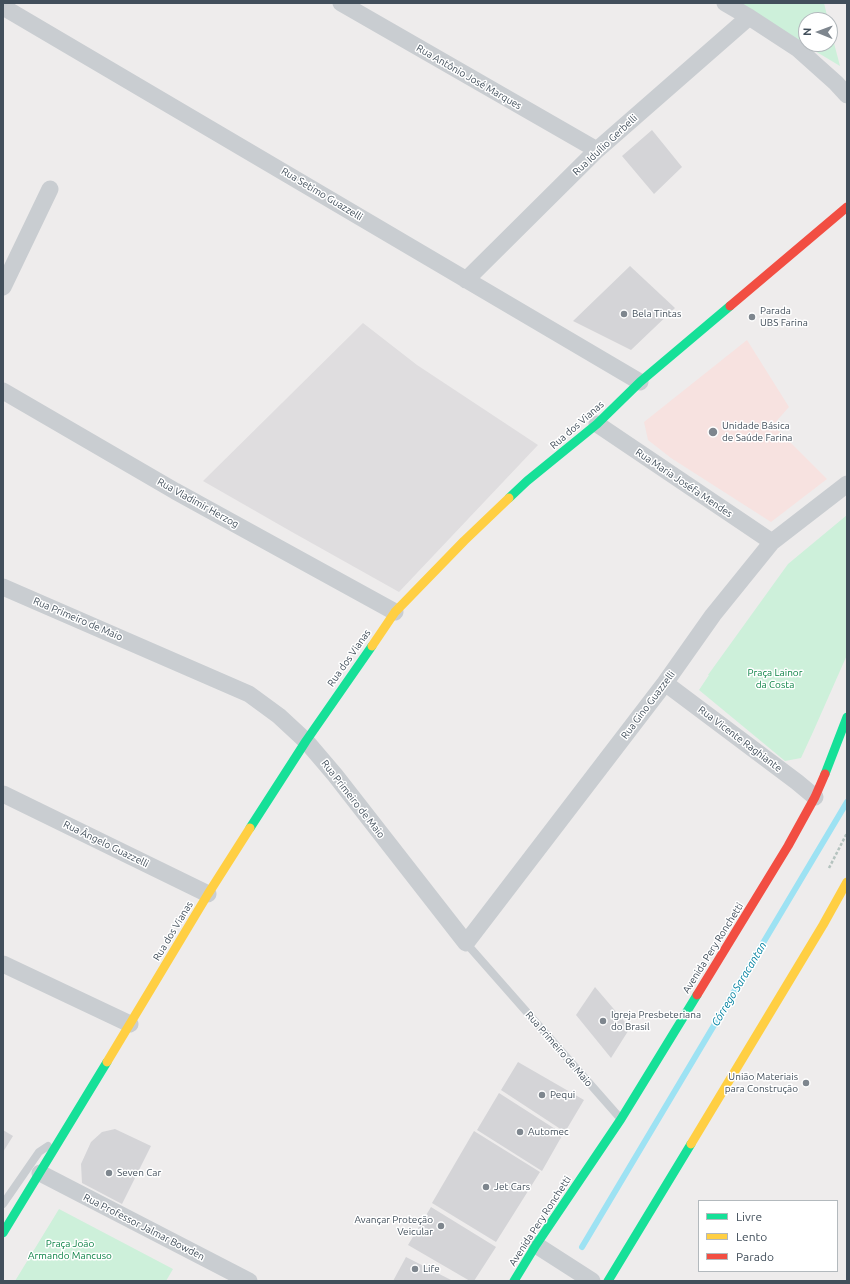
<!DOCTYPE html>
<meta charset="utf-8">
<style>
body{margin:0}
#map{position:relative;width:850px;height:1284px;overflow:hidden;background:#eeecec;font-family:Ubuntu,sans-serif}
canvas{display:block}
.frame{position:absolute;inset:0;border:4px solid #424f5b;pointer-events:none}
.legend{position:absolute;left:698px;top:1200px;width:140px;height:72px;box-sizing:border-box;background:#fff;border:1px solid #b3b9bd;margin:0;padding:5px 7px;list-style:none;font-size:12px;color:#424f5b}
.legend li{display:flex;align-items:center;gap:8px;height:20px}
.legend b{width:20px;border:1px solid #b3b9bd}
.north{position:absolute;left:798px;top:12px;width:40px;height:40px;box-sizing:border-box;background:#fff;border:1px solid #b3b9bd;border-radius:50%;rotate:271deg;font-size:11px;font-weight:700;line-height:16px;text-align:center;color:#424f5b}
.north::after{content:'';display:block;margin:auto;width:14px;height:18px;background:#7e868e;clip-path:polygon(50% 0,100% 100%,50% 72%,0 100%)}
</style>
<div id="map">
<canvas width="850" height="1284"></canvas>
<div class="frame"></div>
<ul class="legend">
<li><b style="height:5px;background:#16e098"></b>Livre</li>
<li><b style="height:5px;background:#ffcf43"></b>Lento</li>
<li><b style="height:5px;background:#f24e42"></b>Parado</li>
</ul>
<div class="north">N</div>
</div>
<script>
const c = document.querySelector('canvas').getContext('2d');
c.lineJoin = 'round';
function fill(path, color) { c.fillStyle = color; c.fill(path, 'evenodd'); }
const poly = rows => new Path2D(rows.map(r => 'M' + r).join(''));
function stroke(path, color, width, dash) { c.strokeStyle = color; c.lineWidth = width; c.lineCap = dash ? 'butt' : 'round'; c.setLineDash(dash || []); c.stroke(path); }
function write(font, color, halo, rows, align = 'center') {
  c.font = font + ' Ubuntu,sans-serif'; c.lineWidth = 3; c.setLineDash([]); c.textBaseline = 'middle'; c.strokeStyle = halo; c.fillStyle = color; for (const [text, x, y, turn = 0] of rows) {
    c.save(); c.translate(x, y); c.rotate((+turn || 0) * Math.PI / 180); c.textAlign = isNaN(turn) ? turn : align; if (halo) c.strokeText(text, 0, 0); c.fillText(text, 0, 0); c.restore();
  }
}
const education = poly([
 [363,323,417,365,538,445,399,592,292,532,203,481]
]);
const medical = poly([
 [747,340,789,407,773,425,827,479,771,522,671,458,648,440,644,422]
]);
const green = poly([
 [735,3,824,3,828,20,806,20,806,44,830,44,830,28,840,66],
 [847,515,847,655,813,732,801,758,785,761,699,690,709,675,708,675,788,564],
 [59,1209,173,1269,166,1281,15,1281]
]);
const stream = poly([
 [582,1247,847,802]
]);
const building = poly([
 [652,130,682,167,654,194,622,156],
 [630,266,675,308,631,350,573,321],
 [595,987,630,1028,611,1058,576,1015],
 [518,1062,584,1100,565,1132,501,1090],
 [499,1093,563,1134,542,1171,477,1130],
 [115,1129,151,1146,122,1204,82,1183,81,1164,91,1142,102,1132],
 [3,1130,13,1136,3,1152],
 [474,1131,540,1172,496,1242,432,1203],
 [431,1207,496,1247,474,1281,470,1281,408,1245],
 [406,1257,453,1281,393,1281]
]);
const path = poly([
 [829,868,847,833]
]);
const lane = poly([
 [466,943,620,1118],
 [3,1204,39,1152,48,1146]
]);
const street = poly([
 [341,3,597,150],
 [725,3,749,17,798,49,836,83,847,95],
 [3,7,640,382],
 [466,280,597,150,749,17],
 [3,287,50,189],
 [3,391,175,491,395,612],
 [597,424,772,542],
 [3,587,249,694,279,716,306,741,335,775,466,943,665,683,713,615,772,542,847,484],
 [665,683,797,782,815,797],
 [3,794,208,894],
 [3,964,130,1024],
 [40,1173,249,1281],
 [536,1245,592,1281]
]);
const fast = poly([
 [509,498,527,481,597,424,640,382,730,306],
 [825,774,847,717],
 [250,828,306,741,372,646],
 [3,1233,107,1062],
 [514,1281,536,1245,621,1119,697,995],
 [608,1281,691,1144]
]);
const slow = poly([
 [372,646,395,612,464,541,509,498],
 [107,1062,208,894,250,828],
 [691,1144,823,925,847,882]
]);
const jam = poly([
 [730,306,847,207],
 [697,995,788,846,815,797,825,774]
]);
const markers = [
 [624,314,4,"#7e868e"],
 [752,317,4,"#7e868e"],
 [713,432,5,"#7e868e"],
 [603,1021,4,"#7e868e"],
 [806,1083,4,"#7e868e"],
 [542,1095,4,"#7e868e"],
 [520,1132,4,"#7e868e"],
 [109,1173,4,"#7e868e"],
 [486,1187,4,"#7e868e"],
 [441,1226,4,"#7e868e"],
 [415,1269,4,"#7e868e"]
];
const streetNames = [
 ["Rua Antônio José Marques",469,77,30],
 ["Rua Iduílio Gerbelli",605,145,-43],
 ["Rua Setimo Guazzelli",322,194,31],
 ["Rua dos Vianas",577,425,-41],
 ["Rua Maria Joséfa Mendes",684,483,34],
 ["Rua Vladimir Herzog",198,503,29],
 ["Rua Primeiro de Maio",78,619,23],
 ["Rua dos Vianas",349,658,-55],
 ["Rua Gino Guazzelli",648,705,-53],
 ["Rua Vicente Raghiante",740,739,37],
 ["Rua Primeiro de Maio",353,799,52],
 ["Rua Ângelo Guazzelli",106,844,26],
 ["Rua dos Vianas",173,931,-59],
 ["Avenida Pery Ronchetti",713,948,-58],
 ["Rua Primeiro de Maio",559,1049,49],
 ["Avenida Pery Ronchetti",540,1221,-57],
 ["Rua Professor Jalmar Bowden",144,1227,27]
];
const poiNames = [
 ["Parada",760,311],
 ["UBS Farina",760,323],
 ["Bela Tintas",632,314],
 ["Unidade Básica",722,426],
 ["de Saúde Farina",722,438],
 ["Igreja Presbeteriana",611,1015],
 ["do Brasil",611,1027],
 ["União Materiais",798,1077,"right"],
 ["para Construção",798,1089,"right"],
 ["Pequi",550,1095],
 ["Automec",528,1132],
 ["Seven Car",117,1173],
 ["Jet Cars",494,1187],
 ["Avançar Proteção",433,1220,"right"],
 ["Veicular",433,1232,"right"],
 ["Life",423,1269]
];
const parkNames = [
 ["Praça Lainor",775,673],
 ["da Costa",775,685],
 ["Praça João",70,1244],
 ["Armando Mancuso",70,1256]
];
const waterNames = [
 ["Córrego Saracantan",739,984,-59]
];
fill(education, '#dfdddf');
fill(medical, '#f7e2e0');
fill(green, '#cdf0da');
stroke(stream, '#9de2f3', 6);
fill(building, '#d4d4d7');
stroke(path, '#b5c3bf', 2.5, [3, 2]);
stroke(lane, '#c9cdd1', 8);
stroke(street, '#c9cdd1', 17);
stroke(fast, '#16e098', 9);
stroke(slow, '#ffcf43', 9);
stroke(jam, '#f24e42', 9);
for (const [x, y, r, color] of markers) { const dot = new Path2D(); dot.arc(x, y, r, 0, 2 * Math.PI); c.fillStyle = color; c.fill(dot); stroke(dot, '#fff', 1.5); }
write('10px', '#424f5b', '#fff', streetNames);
write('10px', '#424f5b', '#fff', poiNames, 'left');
write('10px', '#0c8346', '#fff', parkNames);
write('italic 11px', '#0281a0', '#fff', waterNames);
</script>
